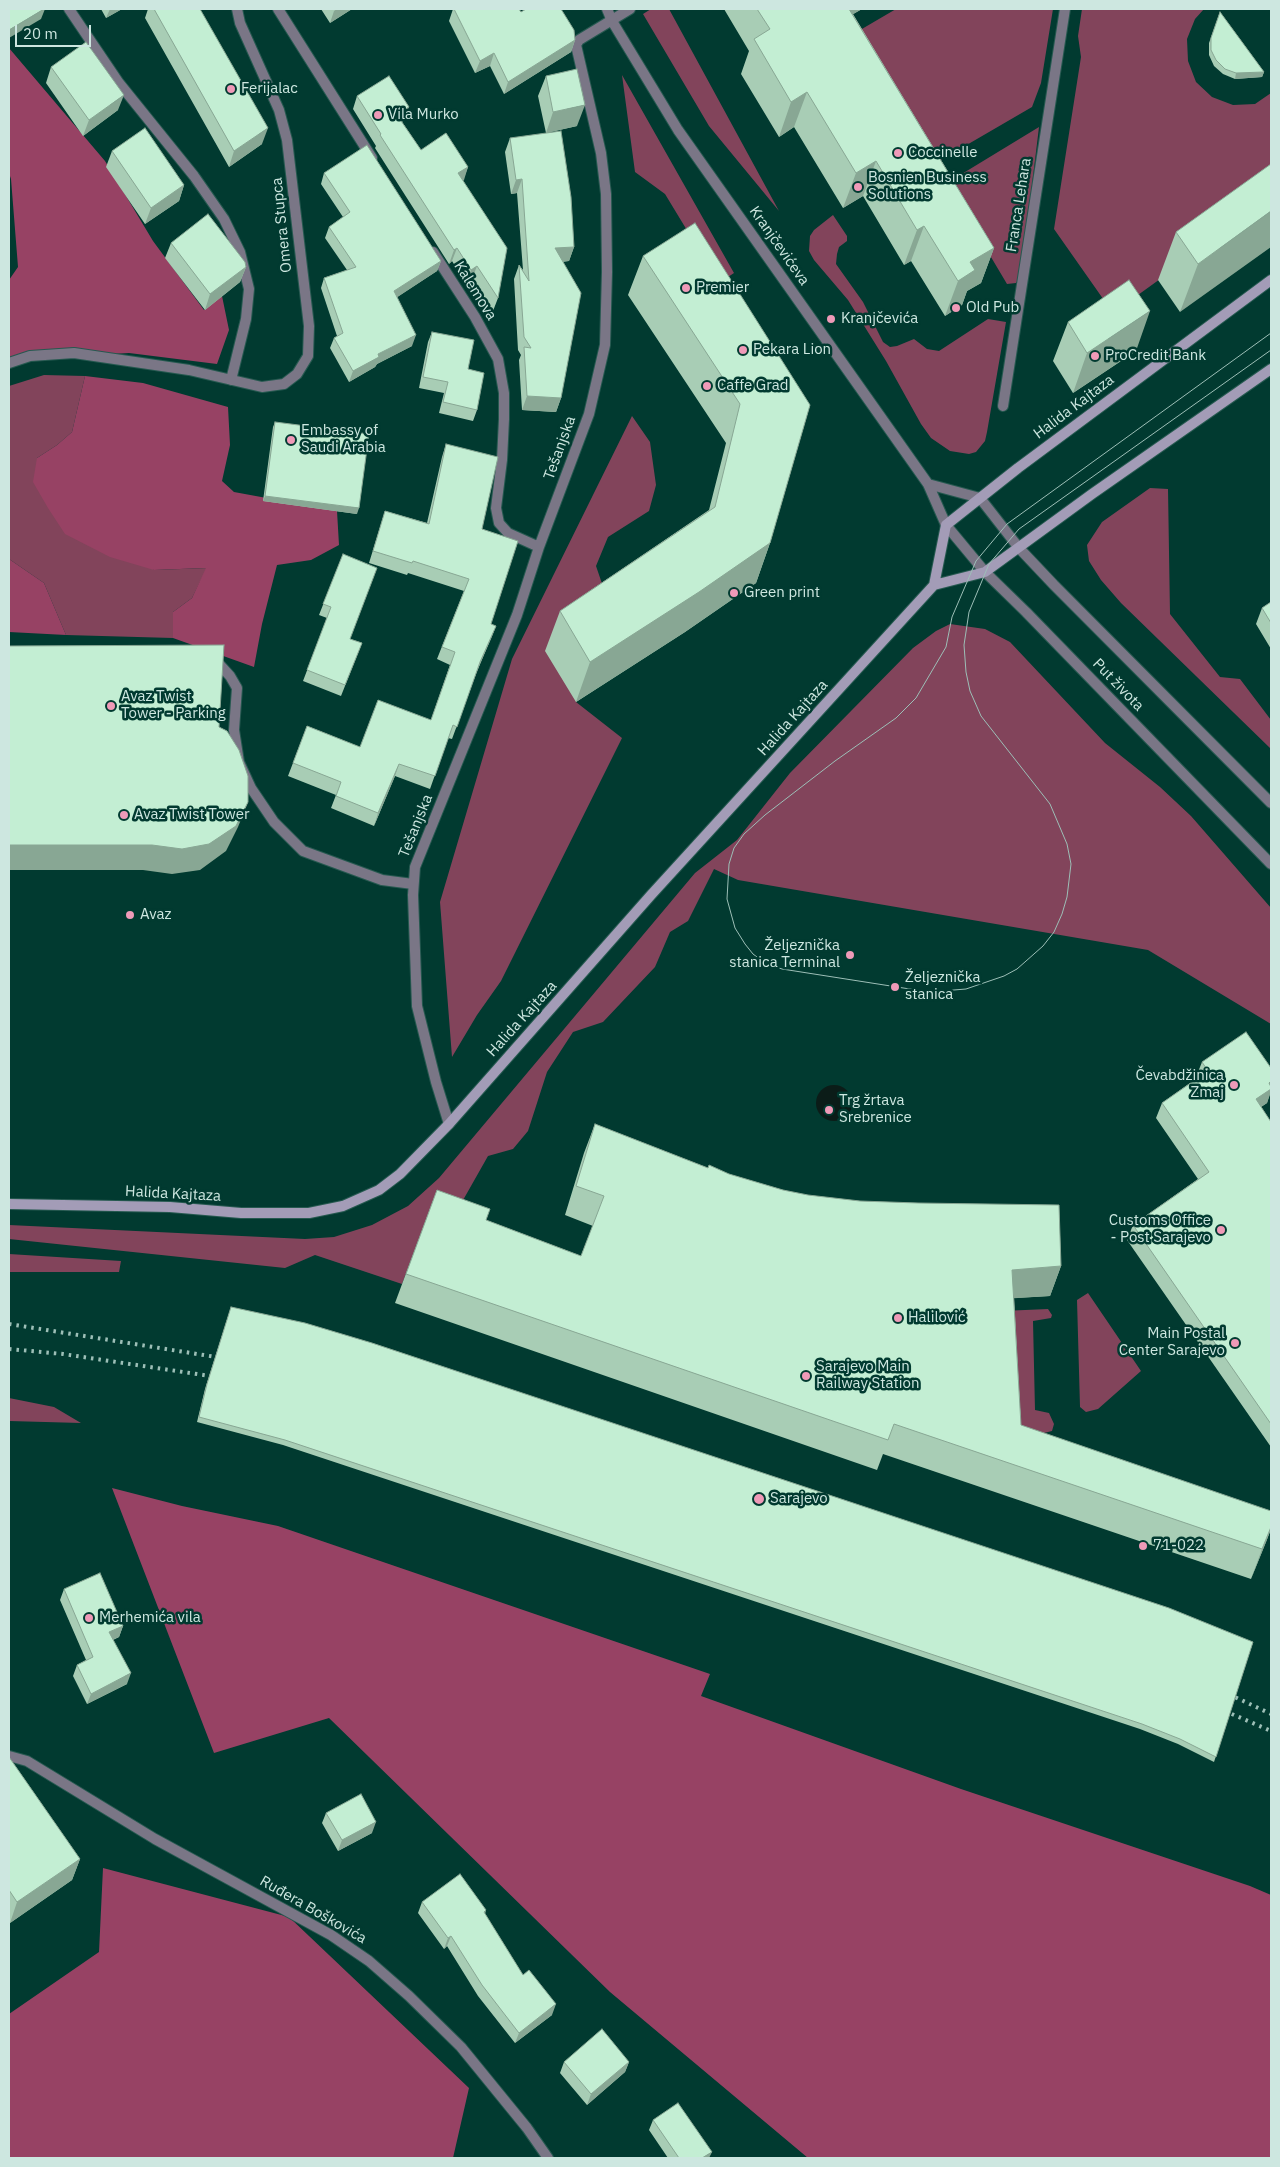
<!DOCTYPE html>
<meta charset="utf-8">
<style>
body{margin:0}
#map{position:relative;width:1280px;height:2167px;overflow:hidden;background:#013a30;font-family:"IBM Plex Sans",sans-serif}
canvas{display:block}
.frame{position:absolute;inset:0;border:10px solid #cde7e0;pointer-events:none}
.scale{position:absolute;left:15px;top:25px;width:76px;height:22px;box-sizing:border-box;border:2px solid #cde7e0;border-top:0;padding-left:6px;font-size:15px;line-height:18px;white-space:nowrap;color:#cde7e0;-webkit-text-stroke:4px #013a30;paint-order:stroke}
</style>
<div id="map">
<canvas width="1280" height="2167"></canvas>
<div class="frame"></div>
<div class="scale">20 m</div>
</div>
<script>
const c = document.querySelector('canvas').getContext('2d');
c.lineJoin = 'round';
function fill(path, color) { c.fillStyle = color; c.fill(path, 'evenodd'); }
const poly = rows => new Path2D(rows.map(r => 'M' + r).join(''));
function stroke(path, color, width, dash) { c.strokeStyle = color; c.lineWidth = width; c.lineCap = dash ? 'butt' : 'round'; c.setLineDash(dash || []); c.stroke(path); }
function write(font, color, halo, rows, align = 'center') {
  c.font = font + ' "IBM Plex Sans",sans-serif'; c.lineWidth = 5; c.setLineDash([]); c.textBaseline = 'middle'; c.strokeStyle = halo; c.fillStyle = color; for (const [text, x, y, turn = 0] of rows) {
    c.save(); c.translate(x, y); c.rotate((+turn || 0) * Math.PI / 180); c.textAlign = isNaN(turn) ? turn : align; if (halo) c.strokeText(text, 0, 0); c.fillText(text, 0, 0); c.restore();
  }
}
const green = poly([
 [651,9,669,9,779,211,709,126,643,14],
 [896,9,1053,9,1041,83,1032,107,934,164,855,33],
 [1082,9,1204,9,1195,19,1187,39,1188,61,1196,82,1212,97,1233,105,1255,104,1271,93,1271,199,1113,313,1054,229,1081,57,1078,36],
 [622,75,734,273,719,283,665,194,635,172],
 [1039,127,1021,276,1016,283,1007,284,947,183],
 [833,215,847,236,847,241,839,247,837,254,836,264,863,302,883,342,890,347,897,346,914,339,927,349,939,351,988,319,1006,322,987,432,985,441,976,452,969,454,950,451,931,438,921,424,886,361,848,300,814,260,809,251,810,236,814,230],
 [44,375,85,376,72,432,57,445,37,458,154,570,207,568,192,598,173,612,173,638,66,635,44,583,9,559,9,386],
 [632,416,650,442,656,485,649,511,608,537,596,566,610,607,576,702,622,738,501,981,477,1015,452,1057,440,902,512,659],
 [1150,488,1168,489,1170,614,1220,677,1240,679,1271,720,1271,749,1121,603,1101,580,1089,561,1087,545,1102,522],
 [950,624,985,629,1010,642,1105,743,1160,787,1191,816,1271,908,1271,1024,1148,950,738,880,714,869,688,921,670,932,655,967,603,1022,573,1032,547,1072,528,1131,513,1149,488,1156,458,1209,426,1220,402,1284,315,1255,285,1268,9,1239,9,1225,305,1239,334,1237,372,1225,408,1206,439,1178,695,873,737,840,790,773,913,648,936,631],
 [9,1254,121,1261,119,1272,9,1272],
 [1088,1293,1141,1371,1098,1409,1086,1412,1080,1407,1077,1300],
 [1048,1309,1052,1315,1051,1318,1033,1321,1035,1410,1049,1413,1054,1424,1052,1431,1040,1434,1009,1427,1002,1311],
 [9,1398,54,1407,81,1423,9,1421]
]);
const forest = poly([
 [9,48,105,161,153,241,204,310,222,296,229,330,217,364,129,353,9,360,9,280,18,267,11,179,9,173],
 [85,376,143,383,228,407,230,445,222,481,234,492,337,511,339,545,311,560,277,565,262,624,254,667,173,638,173,612,192,598,206,568,154,570,110,557,65,534,48,508,33,482,37,458,57,445,72,432],
 [9,559,44,583,66,635,9,632],
 [112,1488,182,1506,278,1526,710,1674,701,1696,961,1789,1250,1886,1271,1895,1271,2158,808,2158,610,1992,329,1718,214,1753],
 [103,1868,289,1917,469,2088,453,2158,9,2158,9,2014,99,1952]
]);
const water = poly([
 '816 1103a18 18 0 1 1 36 0a18 18 0 1 1-36 0Z'
]);
const minor = poly([
 [69,9,119,83,194,176,224,219,240,252,249,289,246,319,231,380],
 [278,9,372,158],
 [433,252,475,317,498,359,504,393,504,419,502,460,496,508,499,523,508,533,539,547],
 [9,363,30,356,74,353,189,370,262,387,284,384,297,374,308,356,309,326,287,140,279,110,240,23,237,9],
 [1003,406,1065,9],
 [212,661,219,664,230,676,237,688,234,730,239,762,251,788,274,822,303,851,382,880,413,884],
 [449,1124,436,1082,417,1006,413,895,415,867,517,615,539,547,589,414,605,345,607,272,606,194,601,153,576,45,579,40,630,9],
 [9,1756,27,1761,155,1839,331,1935,369,1961,409,1996,461,2047,527,2128,548,2158]
]);
const tertiary = poly([
 [607,9,612,21,678,130,928,484,946,525,985,572,1026,612,1271,864],
 [928,484,980,498,1019,548,1054,585,1271,803]
]);
const secondary = poly([
 [934,585,985,572,1092,494,1271,369],
 [9,1204,170,1207,241,1213,309,1213,343,1206,379,1190,400,1174,449,1124,651,895,934,585,946,525,1018,468,1271,280]
]);
const tram = poly([
 [1271,333,1007,524,976,561,952,617,946,647,916,698,896,718,835,761,765,815,744,834,734,848,729,864,727,899,735,928,745,944,753,954,765,963,782,969,929,992,966,989,1004,976,1017,969,1043,946,1054,932,1062,914,1067,897,1071,864,1067,844,1050,804,981,716,970,691,966,672,964,645,969,612,989,564,1019,529,1271,350]
]);
const rail = poly([
 [9,1324,216,1357,228,1361],
 [9,1349,63,1354,210,1376,221,1380],
 [1222,1691,1271,1714],
 [1218,1708,1271,1731]
]);
const wall = poly([
 [101,9,122,9,106,18],
 [148,9,200,9,262,144,229,167,145,18],
 [321,9,352,9,330,23],
 [453,9,521,12,575,40,571,52,504,94,490,66,475,73,449,21],
 [724,9,862,9,853,14,994,248,981,283,967,291,962,305,945,316,911,261,904,265,863,196,843,208,794,127,779,137,741,74,749,51],
 [1220,12,1264,72,1262,77,1235,79,1223,74,1214,66,1209,55,1209,43],
 [51,67,118,110,83,136,46,83],
 [546,76,577,126,546,133,538,96],
 [357,96,404,120,402,122,421,150,468,167,463,180,498,298,493,311,472,279,466,283,452,261,449,264,375,148,376,146,353,109],
 [510,138,574,247,569,261,562,262,561,398,556,412,522,410,519,360,521,355,518,350,514,279,519,265,523,270,517,193,511,194,505,152],
 [112,151,184,185,179,201,145,224,106,167],
 [1271,164,1180,312,1158,280,1176,232],
 [324,173,441,261,437,271,397,297,412,346,377,364,375,367,349,382,330,348,334,338,337,336,321,288,324,278,347,270,325,238,329,227,343,217,321,184],
 [171,243,246,267,240,282,205,310,165,258],
 [643,256,810,405,770,543,756,583,685,632,576,702,545,651,560,611,709,510,726,443,628,295],
 [1068,322,1136,351,1073,393,1053,361],
 [432,332,468,369,477,410,473,421,439,413,444,393,419,388,428,342],
 [275,422,357,514,263,501,273,427],
 [446,444,482,529,491,624,496,626,476,674,452,739,448,738,430,789,395,776,374,826,331,808,336,795,288,776,307,726,360,747,431,720,450,665,437,659,464,591,408,573,407,575,369,563,385,511,427,523,442,457],
 [343,554,350,639,362,643,341,696,303,681,327,618,319,615],
 [1271,602,1271,649,1256,624,1262,608],
 [1202,1062,1270,1093,1267,1103,1261,1107,1271,1122,1271,1447,1127,1240,1133,1225,1198,1179,1156,1118,1162,1103,1197,1078,1196,1077],
 [595,1124,708,1168,783,1190,1061,1266,1050,1296,1014,1298,1021,1425,1271,1527,1271,1529,1266,1542,1251,1579,883,1454,877,1470,395,1303,437,1190,486,1220,581,1256,593,1226,565,1215,584,1153],
 [231,1307,1253,1642,1214,1762,1178,1744,1140,1729,283,1445,197,1422,205,1389],
 [64,1589,123,1626,119,1637,113,1640,127,1684,87,1704,73,1676,77,1665,86,1660,60,1600],
 [9,1757,80,1859,72,1880,10,1923,9,1921],
 [326,1813,372,1833,338,1851,322,1823],
 [422,1902,486,1910,485,1914,523,1975,552,2015,515,2043,478,1996,447,1946,444,1949,418,1913],
 [564,2062,629,2062,625,2072,587,2105,560,2073],
 [653,2120,709,2158,668,2158,649,2130]
]);
const shadedWall = poly([
 [44,9,45,9,41,19,9,38,9,30],
 [110,9,122,9,106,18],
 [337,9,352,9,330,23,334,11],
 [835,9,862,9,828,29],
 [575,40,571,52,504,94,508,82],
 [494,53,490,66,475,73,480,61],
 [1264,72,1262,77,1235,79,1236,73],
 [807,92,794,127,779,137,791,102],
 [124,95,118,110,83,136,89,120],
 [585,105,577,126,546,133,553,112],
 [409,107,404,120,392,128,397,115],
 [268,128,262,144,229,167,234,151],
 [876,161,863,196,843,208,856,173],
 [468,167,464,180,454,187,458,173],
 [522,179,517,193,511,194,516,180],
 [184,185,179,201,145,224,151,208],
 [1271,211,1271,247,1180,312,1198,264],
 [924,226,911,261,904,265,917,230],
 [574,247,569,261,550,262,555,248],
 [457,248,452,261,449,264,454,250],
 [994,248,981,283,967,291,962,305,945,316,958,281,970,262],
 [441,261,437,271,390,302,394,291],
 [477,266,472,279,466,283,471,270],
 [246,267,240,282,205,310,210,294],
 [1150,311,1136,351,1073,393,1087,353],
 [416,335,412,346,377,364,375,367,349,382,353,371,378,354],
 [527,396,561,398,556,412,522,410],
 [265,496,359,508,357,514,263,501],
 [770,543,756,583,685,632,576,702,590,662],
 [496,626,491,639,475,675,480,662],
 [399,764,395,776,374,826,378,813],
 [248,802,238,827,226,851,200,870,172,874,143,870,9,870,9,845],
 [1271,1081,1271,1092,1267,1103,1250,1114,1256,1099,1269,1083],
 [1061,1266,1050,1296,1002,1299,1012,1270],
 [1271,1527,1271,1529,1266,1542,1251,1579,1262,1549],
 [123,1626,119,1637,105,1643,109,1632],
 [131,1673,127,1684,87,1704,91,1694],
 [376,1822,372,1833,338,1851,342,1840],
 [80,1859,72,1880,10,1923,17,1902],
 [451,1936,447,1946,444,1949,448,1938],
 [556,2004,552,2015,515,2043,519,2033],
 [629,2062,625,2072,587,2105,591,2094],
 [712,2152,709,2158,702,2158]
]);
const building = poly([
 [9,9,44,9,9,30,9,9],
 [154,9,200,9,268,128,234,151,154,9],
 [454,9,519,9,521,12,526,9,561,9,574,30,575,40,508,82,494,53,480,61,454,9],
 [757,9,849,9,994,248,970,262,975,270,958,281,924,226,917,230,876,161,856,173,807,92,791,102,754,39,770,29,757,9],
 [1220,12,1264,72,1236,73,1225,69,1216,60,1211,50,1211,38,1220,12],
 [86,42,124,95,89,120,51,67,86,42],
 [577,69,585,105,553,112,546,76,577,69],
 [389,76,409,107,397,115,421,150,446,133,468,167,458,173,507,248,498,298,477,266,471,270,457,248,454,250,380,135,381,134,357,96,389,76],
 [145,128,184,185,151,208,112,151,145,128],
 [561,131,571,197,574,247,555,248,581,293,561,398,527,396,524,347,531,348,524,337,519,265,529,281,522,179,516,180,510,138,561,131],
 [367,145,441,261,394,291,416,335,378,354,379,357,353,371,334,338,343,333,324,278,356,267,329,227,350,212,324,173,367,145],
 [1271,164,1271,211,1198,264,1176,232,1271,164],
 [208,214,245,262,246,267,210,294,171,243,208,214],
 [695,223,810,405,770,543,699,592,590,662,560,611,715,507,740,404,643,256,695,223],
 [1129,280,1150,311,1087,353,1068,322,1129,280],
 [432,332,474,340,468,369,484,373,477,410,443,402,448,382,423,377,432,332],
 [275,422,369,434,359,508,265,496,275,422],
 [446,444,498,457,482,529,518,541,491,624,496,626,480,662,457,727,453,725,435,776,399,764,378,813,336,796,341,782,293,763,307,726,360,747,378,700,431,720,455,652,442,647,469,579,413,561,412,563,373,551,385,511,429,524,446,444],
 [343,554,377,568,350,639,362,643,345,685,307,670,331,607,323,604,343,554],
 [1271,602,1271,623,1262,608,1271,602],
 [224,645,219,727,227,731,239,750,248,776,248,802,236,826,209,844,182,849,152,845,9,845,9,646,224,645],
 [1246,1032,1271,1068,1271,1081,1269,1083,1271,1087,1271,1089,1256,1099,1271,1122,1271,1424,1133,1225,1209,1172,1162,1103,1208,1071,1202,1062,1246,1032],
 [595,1124,708,1168,709,1165,729,1174,783,1190,808,1195,860,1201,918,1203,1059,1205,1061,1266,1012,1270,1021,1425,1271,1511,1271,1527,1262,1549,894,1424,888,1440,406,1274,437,1190,490,1209,486,1220,581,1256,604,1196,576,1186,595,1124],
 [231,1307,305,1323,372,1343,1169,1608,1253,1642,1216,1757,1180,1739,1142,1724,285,1440,199,1417,207,1384,231,1307],
 [100,1573,123,1626,109,1632,131,1673,91,1694,77,1665,93,1657,64,1589,100,1573],
 [9,1757,80,1859,17,1902,9,1890,9,1757],
 [361,1794,376,1822,342,1840,326,1813,361,1794],
 [460,1874,486,1910,484,1912,523,1975,529,1970,556,2004,519,2033,482,1985,451,1936,448,1938,422,1902,460,1874],
 [602,2029,629,2062,591,2094,564,2062,602,2029],
 [678,2103,712,2152,702,2158,679,2158,653,2120,678,2103]
]);
const markers = [
 [231,89,5,"#ef9ab8"],
 [378,115,5,"#ef9ab8"],
 [898,153,5,"#ef9ab8"],
 [858,187,5,"#ef9ab8"],
 [686,288,5,"#ef9ab8"],
 [956,308,5,"#ef9ab8"],
 [831,319,5,"#ef9ab8"],
 [743,350,5,"#ef9ab8"],
 [1095,356,5,"#ef9ab8"],
 [707,386,5,"#ef9ab8"],
 [291,440,5,"#ef9ab8"],
 [734,593,5,"#ef9ab8"],
 [111,706,5,"#ef9ab8"],
 [124,815,5,"#ef9ab8"],
 [130,915,5,"#ef9ab8"],
 [850,955,5,"#ef9ab8"],
 [895,987,5,"#ef9ab8"],
 [1234,1085,5,"#ef9ab8"],
 [829,1110,5,"#ef9ab8"],
 [1221,1230,5,"#ef9ab8"],
 [898,1318,5,"#ef9ab8"],
 [1235,1343,5,"#ef9ab8"],
 [806,1376,5,"#ef9ab8"],
 [759,1499,6,"#ef9ab8"],
 [1143,1546,5,"#ef9ab8"],
 [89,1618,5,"#ef9ab8"]
];
const poiNames = [
 ["Ferijalac",241,89],
 ["Vila Murko",388,115],
 ["Coccinelle",908,153],
 ["Bosnien Business",868,178],
 ["Solutions",868,195],
 ["Premier",696,288],
 ["Old Pub",966,308],
 ["Kranjčevića",841,319],
 ["Pekara Lion",753,350],
 ["ProCredit Bank",1105,356],
 ["Caffe Grad",717,386],
 ["Embassy of",301,431],
 ["Saudi Arabia",301,448],
 ["Green print",744,593],
 ["Avaz Twist",121,697],
 ["Tower - Parking",121,714],
 ["Avaz Twist Tower",134,815],
 ["Avaz",140,915],
 ["Željeznička",840,946,"right"],
 ["stanica Terminal",840,963,"right"],
 ["Željeznička",905,978],
 ["stanica",905,995],
 ["Čevabdžinica",1224,1076,"right"],
 ["Zmaj",1224,1093,"right"],
 ["Trg žrtava",839,1101],
 ["Srebrenice",839,1118],
 ["Customs Office",1211,1221,"right"],
 ["- Post Sarajevo",1211,1238,"right"],
 ["Halilović",908,1318],
 ["Main Postal",1225,1334,"right"],
 ["Center Sarajevo",1225,1351,"right"],
 ["Sarajevo Main",816,1367],
 ["Railway Station",816,1384],
 ["Sarajevo",770,1499],
 ["71-022",1153,1546],
 ["Merhemića vila",99,1618]
];
const streetNames = [
 ["Franca Lehara",1019,205,-81],
 ["Omera Stupca",282,225,-96],
 ["Kranjčevićeva",779,246,55],
 ["Kalemova",475,291,58],
 ["Halida Kajtaza",1074,407,-37],
 ["Tešanjska",560,448,-70],
 ["Put života",1118,685,46],
 ["Halida Kajtaza",793,718,-48],
 ["Tešanjska",416,826,-68],
 ["Halida Kajtaza",522,1019,-48],
 ["Halida Kajtaza",173,1194,3],
 ["Ruđera Boškovića",313,1910,30]
];
fill(green, '#82445b');
fill(forest, '#974264');
fill(water, '#0b1c18');
stroke(minor, '#265950', 12);
stroke(tertiary, '#265950', 12);
stroke(secondary, '#265950', 12);
stroke(minor, '#7a7686', 10);
stroke(tertiary, '#7a7686', 10);
stroke(secondary, '#a39cb7', 10);
stroke(tram, '#9dbfb7', 1);
stroke(rail, '#9dbfb7', 4, [2.5, 5]);
fill(wall, '#a8cdb5');
fill(shadedWall, '#88a794');
fill(building, '#c3eed3');
stroke(building, '#88a794', 1);
for (const [x, y, r, color] of markers) { const dot = new Path2D(); dot.arc(x, y, r, 0, 2 * Math.PI); c.fillStyle = color; c.fill(dot); stroke(dot, '#013a30', 2); }
write('15px', '#cde7e0', '#013a30', poiNames, 'left');
write('15px', '#cde7e0', '#013a30', streetNames);
</script>
